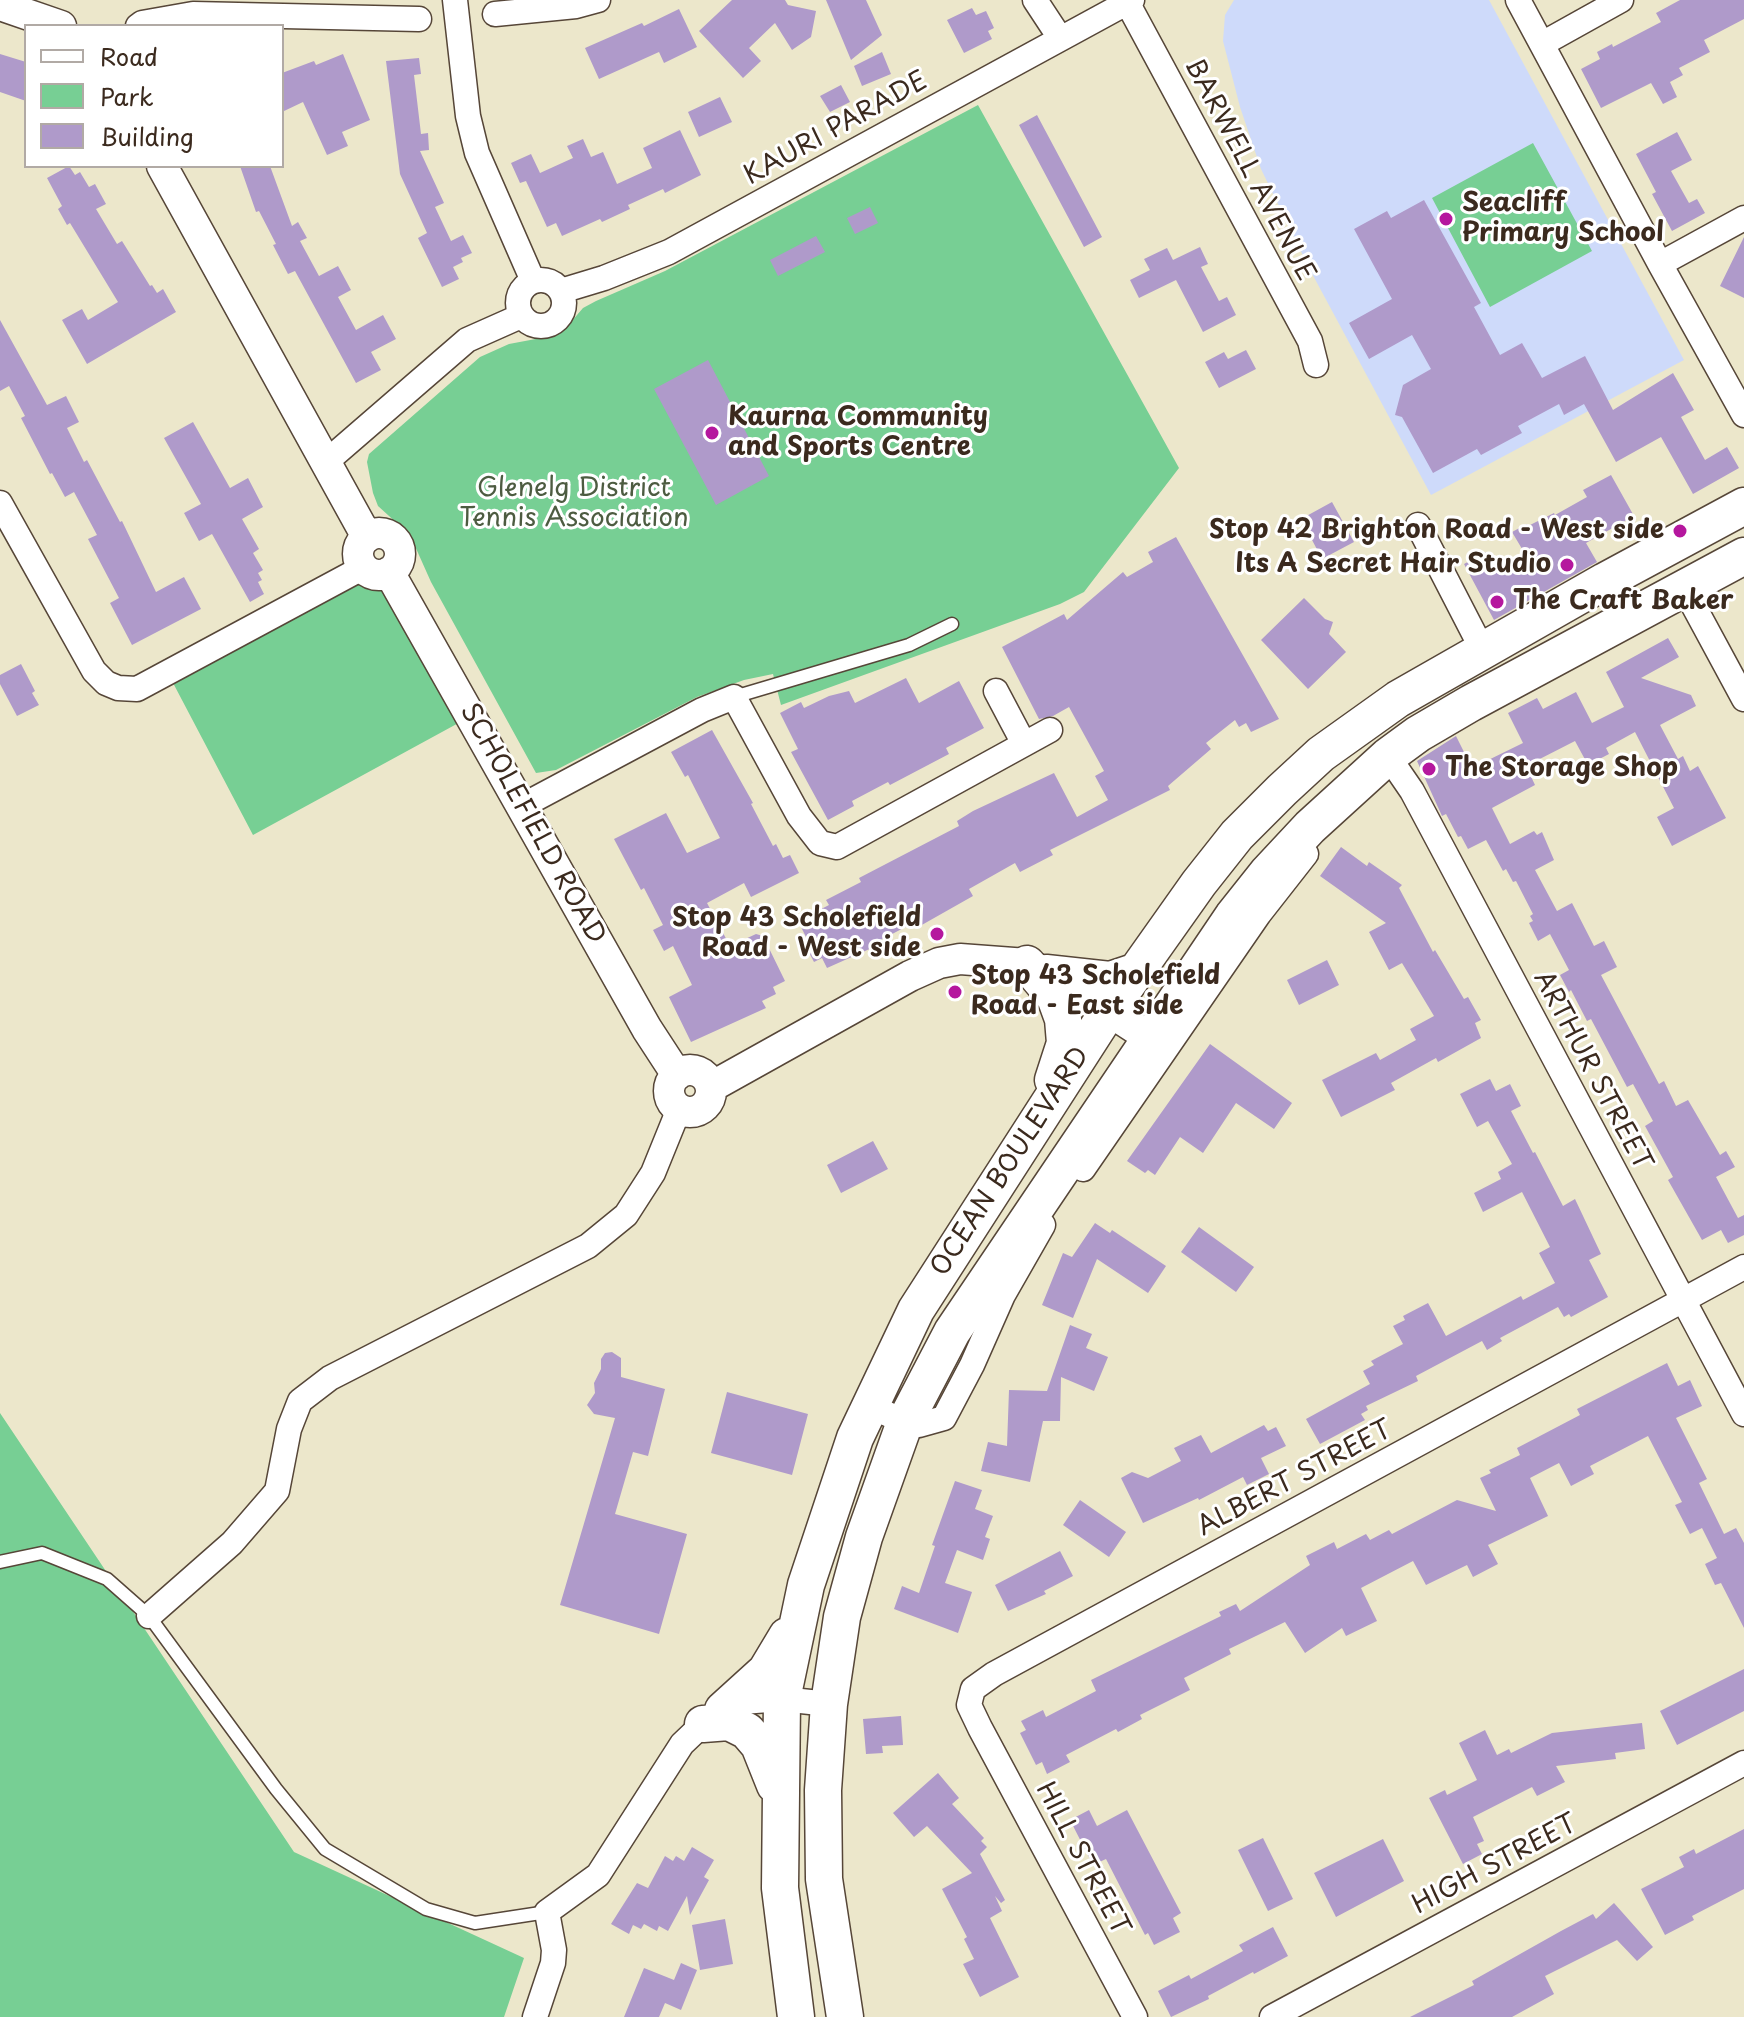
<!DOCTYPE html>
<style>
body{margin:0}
#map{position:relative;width:1744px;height:2017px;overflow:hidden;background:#ece7cb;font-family:"Playpen Sans",sans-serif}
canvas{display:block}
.legend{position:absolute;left:24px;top:24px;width:260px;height:144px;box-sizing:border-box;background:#fff;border:2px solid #b1aaa5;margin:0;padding:10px 14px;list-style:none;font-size:24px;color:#3b2a1e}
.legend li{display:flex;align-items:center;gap:16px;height:40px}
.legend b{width:40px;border:2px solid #b1aaa5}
</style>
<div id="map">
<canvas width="1744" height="2017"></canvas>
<ul class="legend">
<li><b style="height:10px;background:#fff"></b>Road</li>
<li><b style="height:22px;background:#77cf94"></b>Park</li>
<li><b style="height:22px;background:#af9aca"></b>Building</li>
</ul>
</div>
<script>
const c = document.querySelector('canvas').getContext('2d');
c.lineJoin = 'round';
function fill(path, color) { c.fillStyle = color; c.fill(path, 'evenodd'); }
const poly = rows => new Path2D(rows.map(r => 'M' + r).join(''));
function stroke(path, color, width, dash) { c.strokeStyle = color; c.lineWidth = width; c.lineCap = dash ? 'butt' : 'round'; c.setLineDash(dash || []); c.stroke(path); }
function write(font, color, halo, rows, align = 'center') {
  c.font = font + ' "Playpen Sans",sans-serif'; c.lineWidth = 6; c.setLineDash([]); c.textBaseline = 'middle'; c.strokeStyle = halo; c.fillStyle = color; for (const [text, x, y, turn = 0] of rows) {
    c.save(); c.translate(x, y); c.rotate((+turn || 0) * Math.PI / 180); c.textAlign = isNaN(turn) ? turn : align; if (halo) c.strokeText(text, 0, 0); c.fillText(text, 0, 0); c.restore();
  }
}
const built = poly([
 [1234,0,1489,0,1684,360,1431,495,1309,268,1261,169,1240,107,1223,41,1225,15]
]);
const green = poly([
 [978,105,1179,468,1084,592,1060,604,781,705,773,674,744,680,697,697,556,770,536,773,431,582,410,535,378,506,373,493,367,462,369,454,480,357,509,344,557,335,565,329,583,308,596,301,665,271],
 [1533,143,1592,251,1490,307,1432,198],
 [364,575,377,579,464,720,253,835,172,681],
 [0,1413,294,1852,524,1958,504,2017,0,2017]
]);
const building = poly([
 [732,0,785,0,788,5,816,11,811,37,792,50,775,23,749,48,761,61,743,78,699,31],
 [826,0,866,0,882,35,851,60],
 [1680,0,1744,0,1744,19,1704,40,1710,52,1679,68,1683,75,1670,82,1677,97,1663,104,1651,83,1601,108,1581,69,1600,59,1597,52,1612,44,1613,47,1661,22,1656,13],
 [972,8,976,15,986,11,994,28,988,31,992,39,964,53,947,20],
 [679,9,697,47,664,63,659,52,599,79,585,48,642,23,644,26],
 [882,52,891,74,862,86,854,66],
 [0,54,26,62,26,101,0,92],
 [343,54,370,120,342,132,348,146,327,155,303,102,282,112,282,73,314,61,316,65],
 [419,58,421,74,414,75,421,134,428,133,429,150,420,151,444,203,435,207,451,241,463,235,472,253,461,258,463,262,453,267,459,279,442,287,418,238,427,233,400,174,386,61],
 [841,85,850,102,830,112,820,96],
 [720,97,732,122,699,137,688,112],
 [1037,115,1102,237,1084,247,1019,125],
 [680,130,701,175,665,193,663,189,628,205,630,209,602,222,600,219,562,236,556,223,547,227,526,181,520,183,511,163,531,154,540,173,573,158,567,146,583,139,591,157,603,152,617,184,652,168,643,148],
 [1677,132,1692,160,1671,171,1689,203,1697,199,1705,213,1672,231,1652,194,1656,192,1636,154],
 [69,166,75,175,80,172,89,187,95,184,106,204,96,209,117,244,122,241,150,286,152,285,157,293,163,289,176,312,87,364,62,320,82,309,88,320,118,302,70,223,67,225,58,209,62,206,47,178],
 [240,166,270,166,292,226,298,222,307,238,300,241,319,276,338,266,351,290,338,297,356,330,383,315,396,339,371,352,381,370,356,383,295,271,288,274,273,245,276,244,259,211,256,212],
 [1424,200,1481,303,1474,307,1500,355,1522,343,1542,378,1585,356,1613,410,1673,373,1694,410,1681,417,1705,460,1727,447,1739,468,1693,494,1661,437,1616,462,1584,404,1564,415,1559,404,1518,426,1522,433,1481,455,1477,449,1433,473,1402,417,1395,415,1403,385,1431,369,1412,335,1369,359,1349,323,1392,299,1354,229,1387,211,1391,218],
 [870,207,878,223,855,234,847,218],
 [816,236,825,252,778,276,770,260],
 [1744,237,1744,298,1720,286],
 [1200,247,1208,264,1201,267,1219,301,1227,297,1236,315,1203,332,1176,280,1139,298,1130,280,1150,270,1144,259,1167,248,1173,260],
 [0,320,47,405,66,396,79,422,67,428,84,462,87,460,120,522,122,521,156,592,184,577,201,609,132,645,110,603,119,598,88,539,97,535,74,492,65,497,52,473,50,474,21,418,25,416,9,386,0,391],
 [1246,350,1256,369,1219,388,1205,362,1224,352,1228,359],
 [708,360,769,476,716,505,654,389],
 [193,422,230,488,248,478,263,507,242,519,259,549,253,553,263,570,258,573,262,580,258,582,264,594,250,602,212,534,199,541,184,513,201,504,164,438],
 [1611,475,1634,516,1586,543,1597,562,1494,620,1464,564,1486,552,1498,574,1528,559,1512,532,1527,524,1528,526,1554,513,1555,515,1587,497,1583,490],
 [1332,502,1354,542,1322,559,1301,519],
 [1176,537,1279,719,1251,732,1246,723,1239,727,1235,720,1206,743,1211,749,1168,786,1170,790,1050,850,1053,855,1020,872,1015,863,969,889,973,896,920,926,917,921,873,944,874,947,827,968,822,958,814,962,805,945,809,943,798,921,829,905,826,900,861,882,859,878,959,826,957,821,973,811,1054,773,1077,817,1108,800,1095,776,1104,771,1069,707,1053,716,1039,719,1002,647,1064,614,1067,620,1123,572,1127,577,1153,562,1148,552],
 [1304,598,1325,619,1333,622,1329,634,1346,652,1308,689,1261,640],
 [1668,638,1679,657,1641,678,1691,695,1696,706,1660,725,1678,759,1683,756,1690,771,1698,766,1726,818,1672,846,1657,817,1674,808,1635,732,1606,748,1609,754,1588,765,1575,741,1526,766,1535,785,1492,808,1510,844,1534,831,1537,835,1542,832,1554,860,1535,870,1557,911,1572,903,1594,946,1604,941,1617,967,1601,975,1659,1084,1664,1081,1676,1106,1688,1100,1720,1155,1726,1151,1735,1167,1716,1177,1738,1218,1744,1215,1744,1235,1728,1243,1721,1230,1702,1240,1668,1180,1673,1177,1645,1126,1653,1121,1633,1084,1627,1087,1591,1019,1587,1021,1571,990,1569,992,1560,975,1569,970,1550,934,1538,941,1529,923,1533,921,1530,916,1533,914,1516,881,1513,882,1506,869,1503,871,1486,840,1468,849,1461,836,1458,837,1446,814,1442,816,1417,761,1456,736,1472,768,1523,743,1508,713,1537,698,1543,709,1576,692,1592,723,1624,707,1606,672],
 [21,664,35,691,32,693,39,705,17,716,0,684,0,675],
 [906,678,919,703,959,681,984,728,946,748,949,754,890,785,888,782,852,801,854,806,828,820,791,752,798,749,780,713,801,702,804,708,829,696,849,691,855,703],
 [712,730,753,803,751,804,773,846,776,844,783,858,790,855,799,873,751,897,744,883,707,903,730,946,756,934,763,936,785,981,773,987,776,994,762,1001,766,1008,691,1042,669,997,692,985,673,946,664,951,653,930,663,925,644,888,641,890,614,839,666,813,687,853,720,838,688,775,685,777,671,752],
 [1341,847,1367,866,1369,862,1402,885,1399,888,1433,952,1435,950,1464,999,1468,997,1481,1020,1475,1023,1481,1038,1438,1062,1436,1058,1391,1083,1395,1090,1341,1117,1322,1080,1376,1053,1380,1060,1416,1040,1410,1029,1434,1016,1402,963,1389,970,1369,932,1386,923,1320,876],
 [1327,960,1339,985,1299,1005,1287,980],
 [1210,1044,1292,1103,1274,1129,1236,1103,1203,1153,1180,1137,1155,1175,1148,1170,1145,1173,1127,1161],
 [1490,1079,1496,1091,1510,1084,1521,1106,1511,1111,1533,1153,1535,1152,1563,1206,1575,1199,1601,1254,1589,1260,1608,1297,1571,1317,1569,1314,1564,1317,1558,1307,1500,1338,1502,1341,1487,1350,1482,1341,1416,1376,1418,1381,1366,1406,1368,1410,1361,1414,1365,1420,1320,1444,1306,1419,1370,1384,1363,1371,1374,1365,1371,1361,1403,1344,1393,1326,1405,1320,1403,1316,1428,1303,1446,1336,1521,1296,1523,1300,1555,1283,1539,1253,1550,1247,1522,1192,1483,1212,1474,1193,1501,1179,1498,1172,1512,1164,1488,1121,1477,1127,1460,1094],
 [873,1141,888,1169,841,1193,827,1165],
 [1095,1223,1110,1233,1112,1230,1166,1266,1148,1293,1097,1259,1073,1318,1042,1305,1063,1253,1072,1257],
 [1199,1227,1254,1267,1236,1292,1181,1252],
 [1070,1325,1092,1334,1086,1348,1108,1357,1094,1391,1061,1377,1060,1421,1043,1421,1030,1482,981,1471,988,1442,1007,1446,1009,1390,1047,1391],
 [612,1352,621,1358,621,1377,665,1389,648,1456,633,1452,615,1514,687,1534,659,1634,560,1605,615,1418,594,1414,587,1405,595,1393,594,1383,601,1369,601,1359,605,1353],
 [1667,1363,1678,1386,1690,1380,1702,1406,1676,1418,1707,1479,1699,1483,1724,1534,1736,1528,1744,1543,1744,1628,1721,1583,1715,1585,1705,1564,1717,1558,1702,1528,1690,1534,1675,1505,1682,1502,1648,1436,1590,1466,1594,1474,1571,1486,1559,1463,1530,1478,1548,1516,1488,1545,1498,1564,1473,1577,1467,1565,1426,1585,1413,1561,1361,1588,1377,1621,1346,1636,1342,1628,1305,1653,1285,1622,1229,1649,1231,1654,1184,1678,1190,1690,1140,1715,1142,1719,1118,1732,1116,1729,1066,1755,1070,1762,1047,1774,1042,1762,1036,1765,1020,1733,1026,1730,1021,1721,1043,1710,1046,1717,1096,1691,1091,1680,1221,1616,1219,1612,1236,1604,1240,1611,1310,1565,1306,1556,1334,1542,1337,1549,1366,1534,1370,1540,1389,1530,1392,1534,1457,1500,1496,1511,1480,1478,1491,1473,1489,1470,1520,1455,1517,1448,1580,1415,1577,1409],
 [727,1392,808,1414,792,1475,711,1453],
 [1264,1425,1268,1431,1276,1427,1286,1446,1261,1458,1269,1474,1247,1485,1243,1477,1199,1500,1198,1498,1143,1523,1121,1478,1132,1472,1148,1478,1181,1461,1174,1448,1201,1435,1211,1453],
 [955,1481,982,1490,975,1509,993,1516,985,1537,990,1539,983,1560,957,1550,945,1583,972,1592,958,1633,894,1609,902,1586,919,1593,935,1546,932,1545],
 [1080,1500,1126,1532,1109,1557,1063,1525],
 [1060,1551,1073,1576,1044,1591,1046,1594,1008,1611,995,1585],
 [1744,1669,1744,1711,1677,1745,1660,1711],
 [901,1716,903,1745,882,1746,883,1753,866,1754,863,1719],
 [1642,1723,1645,1749,1615,1753,1616,1759,1556,1766,1565,1782,1537,1796,1532,1787,1473,1817,1484,1841,1477,1844,1482,1854,1463,1864,1429,1798,1445,1790,1447,1795,1477,1780,1459,1743,1485,1730,1497,1755,1509,1749,1511,1753,1552,1733],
 [938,1773,959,1798,952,1804,984,1838,981,1841,987,1847,980,1854,1005,1900,1001,1903,995,1896,1002,1911,990,1918,1019,1977,980,1997,963,1964,974,1959,964,1939,967,1937,942,1889,972,1873,927,1826,914,1837,893,1813],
 [1089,1810,1097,1826,1127,1810,1181,1913,1173,1918,1180,1932,1154,1945,1148,1933,1145,1935,1106,1859,1093,1865,1070,1820],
 [1744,1829,1744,1889,1692,1916,1694,1920,1665,1935,1641,1889,1684,1867,1679,1857,1694,1849,1696,1854],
 [1263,1838,1293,1899,1268,1911,1238,1850],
 [1383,1839,1404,1881,1336,1917,1314,1873],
 [692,1847,714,1860,704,1877,709,1880,690,1915,687,1896,668,1931,659,1926,657,1931,644,1924,641,1929,633,1925,629,1934,611,1924,637,1883,648,1888,665,1856,673,1861,676,1856,684,1861],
 [1614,1903,1653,1947,1637,1961,1617,1940,1545,1976,1554,1994,1512,2017,1410,2017,1474,1985,1472,1981,1561,1931,1593,1914,1596,1919],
 [725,1919,733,1964,700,1970,692,1925],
 [1273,1927,1288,1956,1254,1974,1253,1972,1208,1996,1209,1999,1171,2017,1158,1991,1189,1975,1191,1979,1243,1951,1239,1945],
 [681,1963,697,1970,681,2010,665,2003,659,2017,624,2017,644,1968,674,1980]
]);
const service = poly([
 [734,697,909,645,952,624],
 [0,1562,42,1553,107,1579,149,1616,276,1789,325,1849,426,1909,475,1923,547,1912]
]);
const minor = poly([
 [455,0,468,116,477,153,533,281],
 [1035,0,1060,38],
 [1518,0,1660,264,1744,415],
 [1127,2,1310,341,1316,365],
 [495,14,576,6,598,0],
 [138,26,142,23,193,14,419,19],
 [1542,44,1621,0],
 [1660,264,1744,218],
 '518 303a23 23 0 1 1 46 0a23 23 0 1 1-46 0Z',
 [561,291,604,278,669,252,1132,0],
 [326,462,467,340,521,316],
 [0,503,94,671,106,683,118,688,137,689,364,567],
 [1418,525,1483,651],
 [1684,588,1744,699],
 [996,691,1024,744],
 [1388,756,1412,791,1744,1414],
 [522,806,702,710,734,697,799,816,820,843,837,847,1050,730],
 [1083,1169,1259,914,1306,854],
 [870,1406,905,1422,919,1425,944,1418,972,1365,1003,1295,1043,1225],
 [149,1616,232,1543,277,1491,289,1429,300,1401,330,1378,588,1246,626,1215,653,1173,679,1109],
 [535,2017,553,1963,554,1950,547,1912,598,1875,682,1744,703,1724,742,1702,782,1699,829,1704],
 [1135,2017,980,1728,969,1705,973,1689,994,1674,1744,1267],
 [1272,2017,1744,1763]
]);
const tertiary = poly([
 [0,5,61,26],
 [162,166,367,537],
 '358 554a21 21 0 1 1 42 0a21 21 0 1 1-42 0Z',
 [389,572,647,1029,677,1075],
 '669 1091a21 21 0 1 1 42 0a21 21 0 1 1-42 0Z',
 [711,1087,910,976,939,963,960,959,1027,964,1061,980,1150,1038]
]);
const primary = poly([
 [1027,964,1055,997,1063,1019,1065,1043,1053,1080],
 [1046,973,1110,980,1137,971],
 [723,1710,766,1671,787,1636],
 [703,1724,729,1722,747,1731,759,1745,775,1785],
 [796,2017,780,1888,782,1699,806,1585,855,1438,916,1310,1109,1010,1199,883,1237,835,1282,790,1321,754,1398,699,1605,581,1744,506],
 [845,2017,824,1879,823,1790,829,1704,842,1617,864,1537,905,1422,952,1332,1233,916,1268,872,1310,827,1388,756,1418,734,1471,703,1744,556]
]);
const markers = [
 [1446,219,8,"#b5179e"],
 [712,433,8,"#b5179e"],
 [1680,531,8,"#b5179e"],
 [1567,565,8,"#b5179e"],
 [1497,602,8,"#b5179e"],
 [1429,769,8,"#b5179e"],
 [937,934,8,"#b5179e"],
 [955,992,8,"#b5179e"]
];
const streetNames = [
 ["KAURI PARADE",836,129,-29],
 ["BARWELL AVENUE",1249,170,62],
 ["SCHOLEFIELD ROAD",532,824,61],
 ["ARTHUR STREET",1592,1071,62],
 ["OCEAN BOULEVARD",1011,1162,-57],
 ["ALBERT STREET",1295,1479,-28],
 ["HILL STREET",1082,1859,62],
 ["HIGH STREET",1495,1865,-28]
];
const poiNames = [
 ["Seacliff",1462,204],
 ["Primary School",1462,234],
 ["Kaurna Community",728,418],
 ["and Sports Centre",728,448],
 ["Stop 42 Brighton Road - West side",1664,531,"right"],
 ["Its A Secret Hair Studio",1551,565,"right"],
 ["The Craft Baker",1513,602],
 ["The Storage Shop",1445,769],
 ["Stop 43 Scholefield",921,919,"right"],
 ["Road - West side",921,949,"right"],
 ["Stop 43 Scholefield",971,977],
 ["Road - East side",971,1007]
];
const parkNames = [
 ["Glenelg District",574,489],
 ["Tennis Association",574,519]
];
fill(built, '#cedafa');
fill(green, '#77cf94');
fill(building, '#af9aca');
stroke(service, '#564638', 15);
stroke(minor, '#564638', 27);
stroke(tertiary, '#564638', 33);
stroke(primary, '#564638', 39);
stroke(service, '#fff', 12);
stroke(minor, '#fff', 24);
stroke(tertiary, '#fff', 30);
stroke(primary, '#fff', 36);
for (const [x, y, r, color] of markers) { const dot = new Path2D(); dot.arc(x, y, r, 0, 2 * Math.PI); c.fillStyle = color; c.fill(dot); stroke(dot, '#fff', 3); }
write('26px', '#3b2a1e', '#fff', streetNames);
write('bold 26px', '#3b2a1e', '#fff', poiNames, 'left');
write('26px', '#4d5c41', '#fff', parkNames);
</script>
